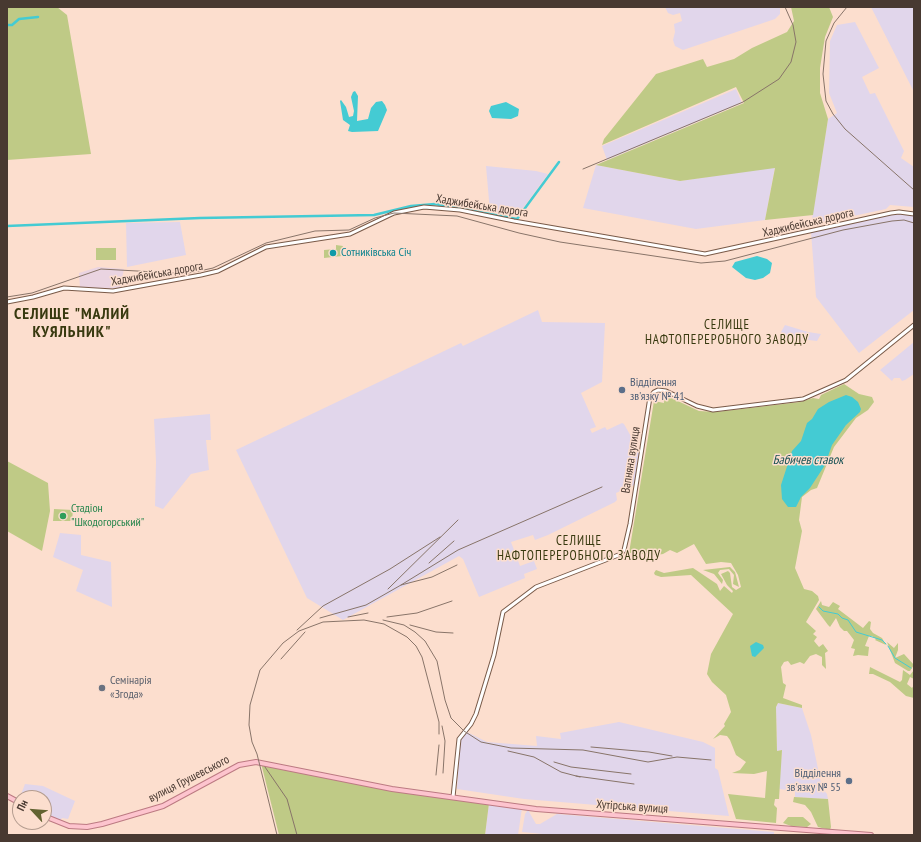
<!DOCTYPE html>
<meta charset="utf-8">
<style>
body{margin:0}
#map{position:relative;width:921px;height:842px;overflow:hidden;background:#fcdece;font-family:"PT Sans Narrow",sans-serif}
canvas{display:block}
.frame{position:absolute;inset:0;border:8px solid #483931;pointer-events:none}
.north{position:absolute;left:12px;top:790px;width:40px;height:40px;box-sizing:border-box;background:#fcdece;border:1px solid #b49c8f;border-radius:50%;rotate:296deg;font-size:11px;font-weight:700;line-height:16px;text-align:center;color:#483931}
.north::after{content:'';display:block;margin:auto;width:14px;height:18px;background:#626331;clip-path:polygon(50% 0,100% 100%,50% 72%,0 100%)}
</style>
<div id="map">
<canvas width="921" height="842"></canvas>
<div class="frame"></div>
<div class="north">Пн</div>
</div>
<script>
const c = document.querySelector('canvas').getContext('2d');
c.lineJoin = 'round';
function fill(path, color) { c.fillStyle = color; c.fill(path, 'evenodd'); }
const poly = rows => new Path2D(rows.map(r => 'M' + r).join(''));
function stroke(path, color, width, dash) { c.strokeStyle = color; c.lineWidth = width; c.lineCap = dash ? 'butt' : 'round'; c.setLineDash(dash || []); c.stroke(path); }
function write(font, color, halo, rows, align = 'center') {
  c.font = font + ' "PT Sans Narrow",sans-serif'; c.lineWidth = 3; c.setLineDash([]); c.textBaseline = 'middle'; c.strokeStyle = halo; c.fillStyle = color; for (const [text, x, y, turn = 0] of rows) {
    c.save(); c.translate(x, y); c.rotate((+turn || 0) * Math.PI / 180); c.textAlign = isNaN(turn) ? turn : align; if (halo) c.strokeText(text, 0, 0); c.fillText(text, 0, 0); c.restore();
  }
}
const industrial = poly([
 [665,7,780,7,780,14,775,19,683,50,675,46,673,40,675,32,674,24,682,21,680,13,673,15,668,13],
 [871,7,914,7,914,92],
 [855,22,879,68,862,77,870,94,875,93,904,151,901,158,914,167,914,207,890,205,886,209,811,225,828,119,837,113,829,93,830,41,837,25],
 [736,89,742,103,607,160,602,146],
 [596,165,680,181,775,167,765,220,696,229,583,208],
 [486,166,536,171,548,174,517,216,490,212],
 [899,213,914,216,914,310,859,353,816,297,811,232],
 [180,222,186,255,127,267,126,223],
 [538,310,542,322,605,323,602,382,581,393,596,427,590,429,592,433,605,427,607,430,622,423,624,424,633,440,640,455,634,485,616,493,617,500,615,502,548,535,535,540,533,535,511,542,520,566,534,561,537,569,524,574,525,578,479,597,463,559,459,556,343,620,307,598,236,450,461,343,463,346],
 [785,325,808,332,821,334,817,341,784,337,781,332],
 [914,342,914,374,905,380,902,381,900,378,894,378,892,381,880,370],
 [210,414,211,440,206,440,209,470,191,474,163,509,155,506,156,462,154,419],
 [60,533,81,535,81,555,111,562,112,607,76,591,83,570,53,557],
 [778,703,802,708,811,735,822,788,827,794,828,799,795,797,795,791,779,789,782,750,777,751,776,707],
 [619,722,703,742,715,748,715,768,718,770,729,816,524,799,457,789,460,741,467,732,487,742,537,746,536,736,561,739,560,733],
 [25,784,43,786,75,801,68,819,62,818,60,821,44,812,44,798,20,797],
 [489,803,522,808,518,835,485,835],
 [528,810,536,824,540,824,557,814,774,832,774,835,553,835,522,832,525,814]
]);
const education = poly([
 [98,267,124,269,120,288,107,289,80,288,79,273]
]);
const green = poly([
 [7,7,57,7,67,15,91,154,7,160],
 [791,7,829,7,833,17,825,37,820,68,820,93,828,119,813,215,765,220,775,168,680,181,596,165,744,103,736,87,602,145,604,139,656,74,703,59,707,67,734,59,752,48,787,32,794,21],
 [336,245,343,246,342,256,324,258,324,250,336,249],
 [96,248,116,248,116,260,96,260],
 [844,384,859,394,872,397,874,402,868,410,856,418,834,447,817,488,811,490,802,497,799,520,802,531,795,568,804,589,812,591,818,596,819,600,806,622,816,631,813,634,817,637,814,641,819,647,823,644,828,651,825,653,826,669,822,665,822,657,816,654,810,656,804,664,800,662,791,665,788,661,784,662,781,667,783,683,786,685,783,698,802,705,802,708,778,703,776,707,777,751,782,750,779,799,775,799,774,805,777,808,776,823,736,819,728,794,765,798,767,771,754,774,732,773,740,770,746,762,736,755,730,740,727,736,720,735,713,739,725,726,724,724,731,712,726,695,712,682,707,674,711,654,733,614,691,575,661,577,655,575,654,573,656,570,664,573,693,568,717,584,720,591,724,586,732,593,733,591,727,585,721,574,728,571,730,573,732,587,736,590,741,587,738,575,731,563,721,562,706,564,694,544,677,553,670,550,663,554,657,555,629,553,654,401,664,403,663,396,660,395,663,394,699,411,716,412,800,402,813,398,819,399,821,395],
 [7,461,48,483,50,511,42,551,7,531],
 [54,509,73,510,72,521,53,521],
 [730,567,735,572,739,587,733,584,734,575,729,569,720,570,718,573,723,580,722,584,714,574,703,570],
 [821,601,822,605,829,607,833,602,840,606,838,609,863,628,869,621,871,622,870,629,873,633,882,638,886,645,875,640,876,639,872,636,869,636,865,646,869,647,868,656,858,655,853,656,855,649,851,648,854,640,847,631,844,631,840,627,836,618,830,627,828,625,816,609],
 [887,642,894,648,898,643,898,650,895,658,904,654,914,665,910,671,908,671,895,663],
 [870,667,900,682,902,680,903,670,910,675,914,670,914,679,910,677,907,684,912,688,914,685,914,698,906,696,890,682,873,674,869,674],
 [261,763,376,786,489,803,485,835,279,835],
 [794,797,828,799,831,827,830,830,818,827,811,812,805,805,793,802],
 [788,817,803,817,811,824,807,827,791,826,783,823]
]);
const water = poly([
 [355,91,358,96,357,121,368,119,371,108,376,102,382,101,385,105,387,110,378,131,352,132,348,131,350,125,343,120,340,101,341,100,346,107,349,117,353,116,354,111,351,97,353,92],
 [506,102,519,109,518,116,511,119,492,118,489,111,491,106],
 [757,256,767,259,772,263,770,273,763,278,755,280,746,278,732,267,735,262],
 [846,395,852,397,858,402,861,409,860,412,846,425,832,445,825,465,810,488,801,497,796,507,788,507,782,499,781,485,792,451,801,441,807,423,812,419,818,409,829,402],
 [756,642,763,645,764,648,755,657,752,656,750,646]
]);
const stream = poly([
 [819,607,823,611,838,614,842,618,848,620,856,632,882,640,886,644],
 [888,646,895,658,911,668]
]);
const canal = poly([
 [7,25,12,25,19,19,38,17],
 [7,226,200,218,374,215,411,206,435,204,517,219,559,162]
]);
const minor = poly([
 [7,302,33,297,64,288,113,291,201,275,218,271,266,247,350,234,394,213,424,207,460,210,514,221,705,254,891,213,899,212,914,214],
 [453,797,459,739,471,724,476,714,494,655,503,612,536,587,621,554,624,550,630,524,650,397,654,392,658,390,666,391,697,406,713,410,803,399,846,380,914,325]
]);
const major = poly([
 [7,796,20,803],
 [44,816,69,826,87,827,102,824,163,806,239,765,256,762,392,789,536,809,871,835]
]);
const tram = poly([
 [7,297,32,293,101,269,173,273,188,273,204,270,213,268,266,243,315,231,349,230,375,218,394,213,457,216,519,233,560,242,701,263,725,261,843,230,892,221,904,220,914,223]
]);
const rail = poly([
 [847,7,834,23,826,41,823,74,826,101,833,114,845,129,914,190],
 [583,169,743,102,779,79,791,62,796,42,793,25,785,7],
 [429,563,454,541],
 [401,585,458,550,602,487],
 [388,589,458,520],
 [348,617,368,613],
 [387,617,417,613,452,601],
 [320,618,366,605,401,585,432,577,457,565],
 [383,620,404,625,415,632,425,641,437,661,445,700,451,718,464,731,481,742,511,748,583,750,648,762,677,757,711,760],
 [410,625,436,632,453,633],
 [297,630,323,606,390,569,440,537],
 [281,659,305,632],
 [442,726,445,741,443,773],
 [591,747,649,752,672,756],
 [508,751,534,757,561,772,580,777],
 [554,762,571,767,631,774],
 [265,767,287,799,297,835],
 [436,775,439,745],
 [576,776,634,784],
 [277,835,257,754,252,742,249,725,250,705,260,670,283,643,299,631,323,622,364,620,384,624,407,637,416,646,422,657,439,722,439,734]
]);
const markers = [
 [333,253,4,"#0f9aa8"],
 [622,390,4,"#5c6f8a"],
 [63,516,4,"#2e9e5b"],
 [102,688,4,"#6b7280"],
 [849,781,4,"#5c6f8a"]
];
const streetNames = [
 ["Хаджибейська дорога",482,206,9],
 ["Хаджибейська дорога",808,223,-13],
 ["Хаджибейська дорога",157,274,-10],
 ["Вапняна вулиця",631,460,-81],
 ["вулиця Грушевського",189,779,-27],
 ["Хутірська вулиця",632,807,4]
];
const cultureNames = [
 ["Сотниківська Січ",341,253]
];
const serviceNames = [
 ["Відділення",630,383],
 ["зв'язку № 41",630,397],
 ["Відділення",841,774,"right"],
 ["зв'язку № 55",841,788,"right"]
];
const leisureNames = [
 ["Стадіон",71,509],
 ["\"Шкодогорський\"",71,523]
];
const worshipNames = [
 ["Семінарія",110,681],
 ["«Згода»",110,695]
];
const neighbourhoodNames = [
 ["СЕЛИЩЕ",727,325],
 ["НАФТОПЕРЕРОБНОГО ЗАВОДУ",727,340],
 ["СЕЛИЩЕ",579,541],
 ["НАФТОПЕРЕРОБНОГО ЗАВОДУ",579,556]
];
const waterNames = [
 ["Бабичев ставок",808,460]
];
const districtNames = [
 ["СЕЛИЩЕ \"МАЛИЙ",72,314],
 ["КУЯЛЬНИК\"",72,332]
];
fill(industrial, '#e1d6eb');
fill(education, '#ead4e1');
fill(green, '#bfca86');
fill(water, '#44cbd3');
stroke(stream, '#44cbd3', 1);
stroke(canal, '#44cbd3', 2.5);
stroke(minor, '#795a48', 5);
stroke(major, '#bc7a82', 6);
stroke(minor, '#fff', 3);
stroke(major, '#fdc4ce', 4);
stroke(tram, '#887469', 1);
stroke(rail, '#887469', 1);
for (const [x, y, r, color] of markers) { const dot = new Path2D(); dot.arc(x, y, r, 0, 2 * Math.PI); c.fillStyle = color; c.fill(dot); stroke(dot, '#fcdece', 1.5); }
write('12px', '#483931', '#fcdece', streetNames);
write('12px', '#0d838f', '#fcdece', cultureNames, 'left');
write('12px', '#4e5e75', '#fcdece', serviceNames, 'left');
write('12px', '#27864d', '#fcdece', leisureNames, 'left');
write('12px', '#5b616d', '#fcdece', worshipNames, 'left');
c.letterSpacing = '1px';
write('13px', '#38390f', '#fcdece', neighbourhoodNames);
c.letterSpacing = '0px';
write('italic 13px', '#185154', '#fcdece', waterNames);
c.letterSpacing = '1px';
write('bold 16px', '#38390f', '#fcdece', districtNames);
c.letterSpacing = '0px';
</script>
